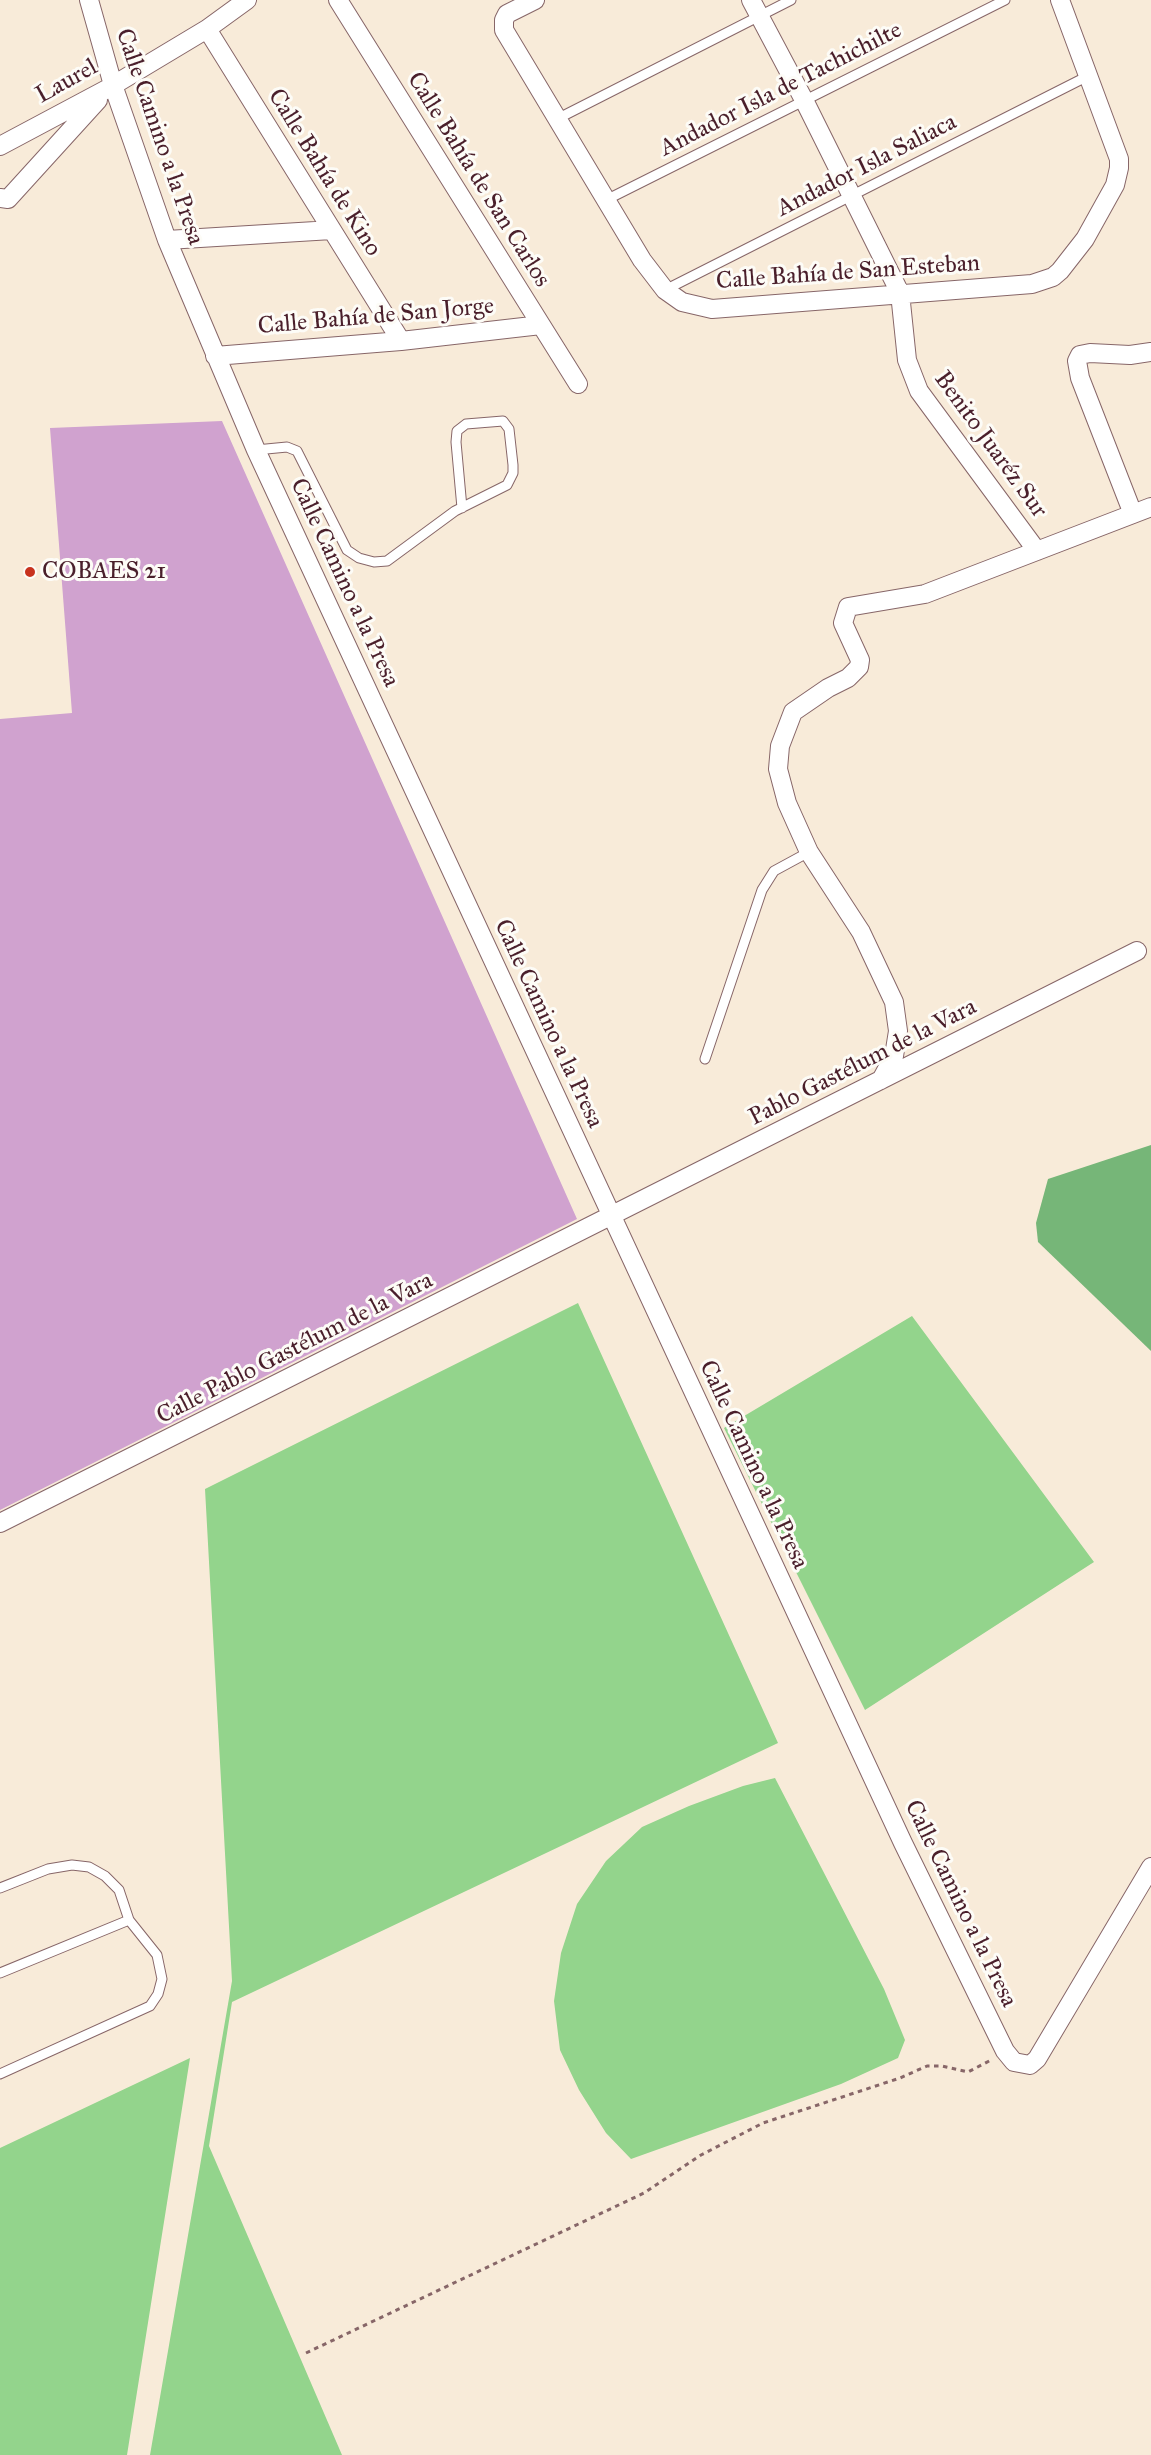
<!DOCTYPE html>
<meta charset="utf-8">
<style>
body{margin:0}
canvas{display:block;background:#f8ebd9}
</style>
<canvas width="1151" height="2455"></canvas>
<script>
const c = document.querySelector('canvas').getContext('2d');
c.lineJoin = 'round';
function fill(path, color) { c.fillStyle = color; c.fill(path, 'evenodd'); }
const poly = rows => new Path2D(rows.map(r => 'M' + r).join(''));
function stroke(path, color, width, dash) { c.strokeStyle = color; c.lineWidth = width; c.lineCap = dash ? 'butt' : 'round'; c.setLineDash(dash || []); c.stroke(path); }
function write(font, color, halo, rows, align = 'center') {
  c.font = font + ' "IM FELL Great Primer",serif'; c.lineWidth = 6; c.setLineDash([]); c.textBaseline = 'middle'; c.strokeStyle = halo; c.fillStyle = color; for (const [text, x, y, turn = 0] of rows) {
    c.save(); c.translate(x, y); c.rotate((+turn || 0) * Math.PI / 180); c.textAlign = isNaN(turn) ? turn : align; if (halo) c.strokeText(text, 0, 0); c.fillText(text, 0, 0); c.restore();
  }
}
const green = poly([
 [578,1303,778,1743,232,2002,209,2146,342,2455,150,2455,232,1981,205,1489],
 [912,1316,1094,1562,865,1710,724,1428],
 [775,1778,884,1989,905,2040,898,2058,841,2084,631,2159,606,2133,579,2090,560,2050,554,2001,561,1953,577,1904,606,1861,642,1827,689,1806,743,1786],
 [190,2058,127,2455,0,2455,0,2148]
]);
const forest = poly([
 [1151,1145,1151,1351,1038,1242,1036,1223,1048,1179]
]);
const building = poly([
 [222,421,577,1219,0,1510,0,719,72,713,50,428]
]);
const path = poly([
 [306,2353,644,2193,701,2155,763,2123,900,2078,927,2066,942,2066,968,2072,991,2060]
]);
const lane = poly([
 [557,119,791,0],
 [606,200,1005,0],
 [665,290,1088,76],
 [256,450,287,447,297,451,347,550,359,558,374,562,387,561,455,511,507,485,513,473,513,465,509,429,503,421,466,424,457,431,456,442,462,508],
 [705,1059,762,890,774,871,809,852],
 [0,1888,48,1869,72,1865,89,1867,105,1876,119,1890,129,1920,157,1955,162,1979,158,1994,150,2006,0,2074],
 [0,1973,129,1920]
]);
const street = poly([
 [89,0,113,85,167,240,256,450,903,1843,1005,2051,1014,2062,1030,2065,1037,2059,1151,1867],
 [338,0,578,384],
 [535,0,507,14,504,20,504,30,642,260,665,290,682,302,712,309,1032,284,1053,277,1060,271,1085,239,1115,185,1119,168,1119,159,1060,0],
 [751,0,804,100,900,293,907,360,919,391,1037,551],
 [207,29,401,341],
 [0,146,107,89,207,29,247,0],
 [0,198,8,199,98,100],
 [167,240,332,230],
 [215,356,401,341,541,325],
 [1133,514,1080,378,1077,361,1080,355,1090,353,1130,355,1151,352],
 [881,1080,894,1056,898,1031,894,1002,861,932,809,852,787,803,778,769,780,746,793,712,828,688,848,678,859,667,860,660,843,623,848,607,925,594,1151,507],
 [0,1523,1137,951]
]);
const markers = [
 [30,572,6,"#c8321e"]
];
const streetNames = [
 ["Laurel",67,82,-29],
 ["Andador Isla de Tachichilte",781,90,-27],
 ["Calle Camino a la Presa",159,137,71],
 ["Andador Isla Saliaca",867,166,-27],
 ["Calle Bahía de Kino",324,173,58],
 ["Calle Bahía de San Carlos",478,180,58],
 ["Calle Bahía de San Esteban",848,273,-4],
 ["Calle Bahía de San Jorge",376,317,-5],
 ["Benito Juaréz Sur",990,445,54],
 ["Calle Camino a la Presa",344,583,65],
 ["Calle Camino a la Presa",548,1024,65],
 ["Pablo Gastélum de la Vara",863,1063,-27],
 ["Calle Pablo Gastélum de la Vara",295,1349,-27],
 ["Calle Camino a la Presa",753,1465,65],
 ["Calle Camino a la Presa",960,1904,64]
];
const poiNames = [
 ["COBAES 21",42,572]
];
fill(green, '#93d48c');
fill(forest, '#76b678');
fill(building, '#d0a2cf');
stroke(lane, '#876668', 11);
stroke(street, '#876668', 20);
stroke(path, '#876668', 3, [4.5, 4.5]);
stroke(lane, '#fff', 9);
stroke(street, '#fff', 18);
for (const [x, y, r, color] of markers) { const dot = new Path2D(); dot.arc(x, y, r, 0, 2 * Math.PI); c.fillStyle = color; c.fill(dot); stroke(dot, '#fdfcf7', 2); }
write('24px', '#4a1f2b', '#fdfcf7', streetNames);
write('24px', '#4a1f2b', '#fdfcf7', poiNames, 'left');
</script>
